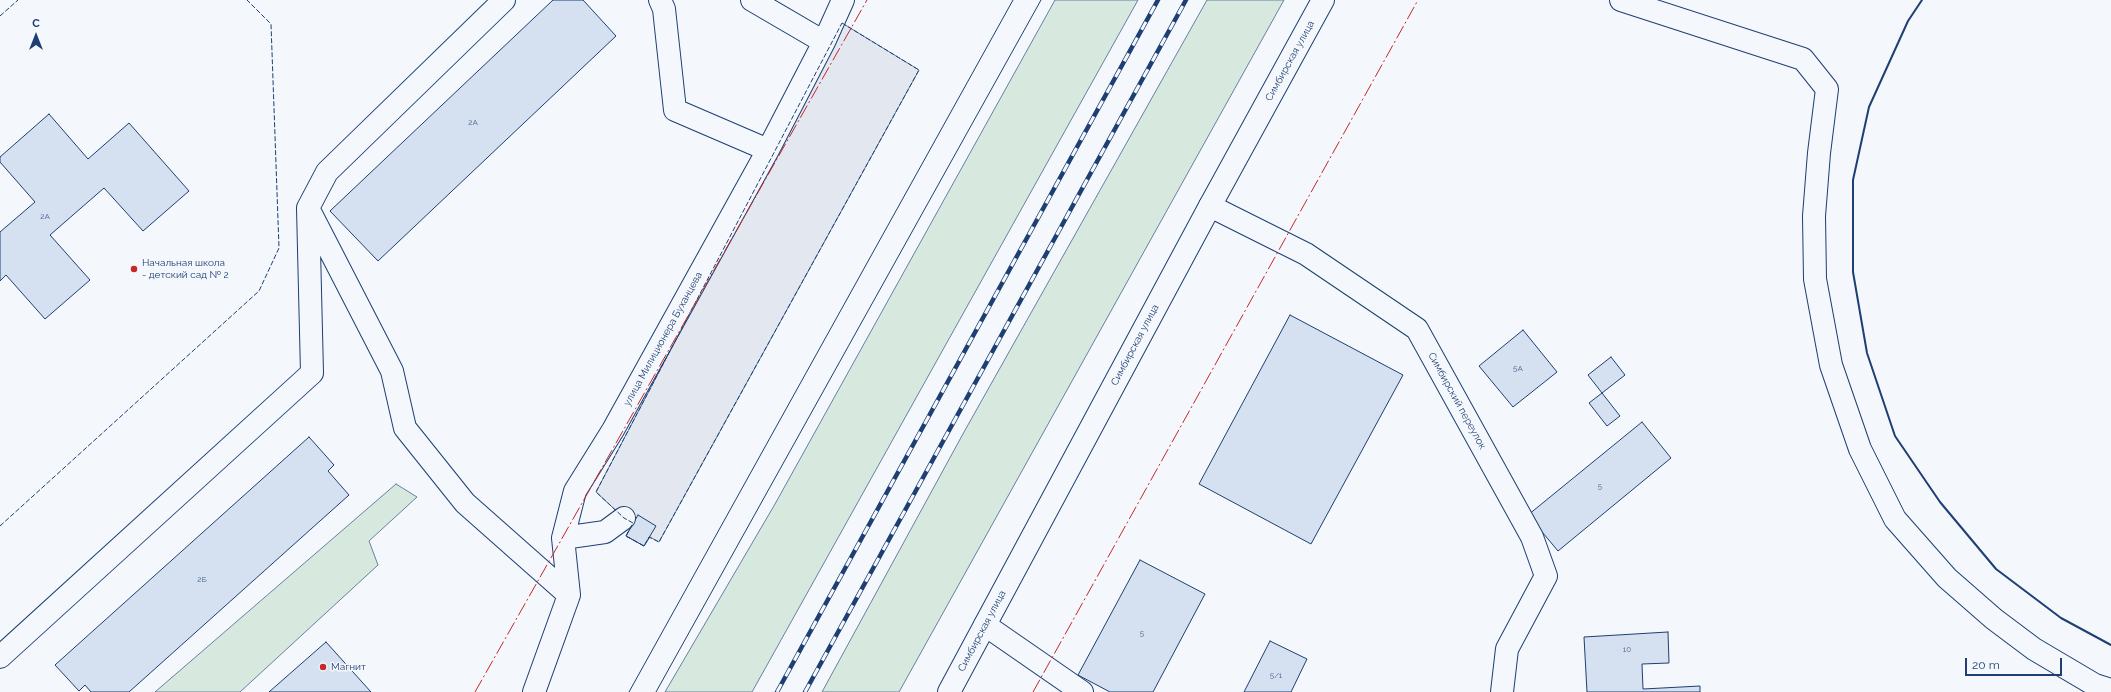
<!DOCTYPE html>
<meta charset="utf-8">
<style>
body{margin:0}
#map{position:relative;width:2111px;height:692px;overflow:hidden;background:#f4f7fb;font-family:Raleway,sans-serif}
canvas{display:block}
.north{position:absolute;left:16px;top:16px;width:40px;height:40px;-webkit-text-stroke:3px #f4f7fb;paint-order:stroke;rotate:0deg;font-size:11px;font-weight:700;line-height:16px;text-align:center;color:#1d3f73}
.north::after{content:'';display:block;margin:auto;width:14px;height:18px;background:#1d3f73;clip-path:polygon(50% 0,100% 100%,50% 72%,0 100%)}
.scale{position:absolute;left:1965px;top:658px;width:97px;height:18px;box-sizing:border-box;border:2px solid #1d3f73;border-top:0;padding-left:5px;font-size:12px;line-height:14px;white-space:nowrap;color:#1d3f73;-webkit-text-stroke:3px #f4f7fb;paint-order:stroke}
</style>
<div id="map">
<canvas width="2111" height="692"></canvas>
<div class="north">С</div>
<div class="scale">20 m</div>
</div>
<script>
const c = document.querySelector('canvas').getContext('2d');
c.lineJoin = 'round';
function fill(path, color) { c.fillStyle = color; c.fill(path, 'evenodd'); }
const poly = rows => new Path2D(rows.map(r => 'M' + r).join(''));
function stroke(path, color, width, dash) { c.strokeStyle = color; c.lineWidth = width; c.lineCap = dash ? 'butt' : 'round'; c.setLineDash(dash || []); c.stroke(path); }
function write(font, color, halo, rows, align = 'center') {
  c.font = font + ' Raleway,sans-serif'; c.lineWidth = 3; c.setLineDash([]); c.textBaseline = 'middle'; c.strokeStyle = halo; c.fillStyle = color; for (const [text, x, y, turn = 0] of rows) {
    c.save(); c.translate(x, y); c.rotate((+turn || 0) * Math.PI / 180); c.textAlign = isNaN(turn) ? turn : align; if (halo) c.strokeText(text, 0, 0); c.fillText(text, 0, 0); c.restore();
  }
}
const green = poly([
 [1055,0,1138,0,752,692,665,692,775,504,1055,0],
 [1207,0,1284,0,899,692,822,692,964,432,1207,0],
 [396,484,417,497,369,541,378,565,240,692,155,692,396,484]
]);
const parking = poly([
 [842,23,919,70,659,542,650,537,644,546,626,536,633,523,624,518,596,492,842,23]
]);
const building = poly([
 [553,0,583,0,616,36,378,261,330,211,553,0],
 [49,114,88,159,129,123,189,191,143,231,104,188,50,235,90,280,45,319,6,275,0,281,0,232,35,202,0,162,0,157,49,114],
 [1290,315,1403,375,1311,544,1199,484,1290,315],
 [1523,330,1557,372,1513,407,1479,366,1523,330],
 [1611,357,1625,375,1602,393,1588,375,1611,357],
 [1602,393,1620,416,1607,426,1589,403,1602,393],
 [1642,422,1671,458,1558,551,1528,515,1642,422],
 [309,437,334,465,328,471,349,495,129,692,91,692,85,685,79,691,55,665,309,437],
 [638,515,656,526,644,546,626,536,638,515],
 [1140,560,1205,594,1153,692,1110,692,1078,675,1140,560],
 [1668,632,1669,663,1642,664,1643,689,1700,686,1700,692,1587,692,1584,637,1668,632],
 [1270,641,1307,659,1291,692,1244,692,1270,641],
 [326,642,371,692,269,692,326,642]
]);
const minor = poly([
 [660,0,664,9,675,110,768,150],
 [752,0,824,42],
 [1621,0,1803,59,1827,89,1819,153,1814,216,1815,279,1831,365,1860,449,1895,519,1947,578,1994,619,2034,649,2095,685,2111,690],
 [1210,206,1306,254,1417,329,1532,537,1546,576,1507,649,1502,692],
 [308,208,327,172,504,0],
 [563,538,605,532,624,518],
 [985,625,1082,692],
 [0,657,312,373,308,208,392,371,405,428,465,503,569,595],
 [534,692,569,595,563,538,575,491,613,430,768,150,824,42,843,0]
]);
const major = poly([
 [949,692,1210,206,1323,0]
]);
const tram = poly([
 [629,692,1013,0],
 [656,692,1041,0]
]);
const rail = poly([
 [777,692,1158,0],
 [805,692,1186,0]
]);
const fence = poly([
 [0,16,18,0],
 [842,23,919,70,659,542,649,537,644,546,626,536,633,523,624,518,596,492,842,23],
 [0,526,259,291,279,248,271,24,247,0]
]);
const wall = poly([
 [1922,0,1908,21,1869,107,1853,180,1853,272,1867,353,1895,436,1940,502,1996,569,2061,618,2111,645]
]);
const power = poly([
 [475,692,867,0],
 [1033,692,1418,0]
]);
const markers = [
 [134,269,4,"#c62828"],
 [323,667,4,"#c62828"]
];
const numberNames = [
 ["2А",473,123],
 ["2А",45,217],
 ["5А",1518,369],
 ["5",1600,487],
 ["2Б",202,580],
 ["5",1142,634],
 ["10",1627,650],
 ["5/1",1276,676]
];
const streetNames = [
 ["Симбирская улица",1290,61,-61],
 ["улица Милиционера Буханцева",663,339,-61],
 ["Симбирская улица",1135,345,-62],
 ["Симбирский переулок",1457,401,61],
 ["Симбирская улица",982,631,-62]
];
const poiNames = [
 ["Начальная школа",142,263],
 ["- детский сад № 2",142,275],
 ["Магнит",331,667]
];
fill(green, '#d7e8df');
stroke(green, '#687fa3', 1);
fill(parking, '#e3e8f0');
stroke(parking, '#687fa3', 1);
fill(building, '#d5e0f0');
stroke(building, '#1d3f73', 1);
stroke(minor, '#1d3f73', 24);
stroke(major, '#1d3f73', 24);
stroke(minor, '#f4f7fb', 22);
stroke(major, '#f4f7fb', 22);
stroke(tram, '#1d3f73', 1);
stroke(rail, '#1d3f73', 4.5);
stroke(rail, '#f4f7fb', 3, [9]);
stroke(fence, '#1d3f73', 1, [5, 2]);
stroke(wall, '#1d3f73', 2);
stroke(power, '#c62828', 1, [14, 3, 2, 3]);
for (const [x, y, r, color] of markers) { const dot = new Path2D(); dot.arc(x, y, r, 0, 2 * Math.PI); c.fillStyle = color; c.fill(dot); stroke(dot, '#f4f7fb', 1.5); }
write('8px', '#4b6792', null, numberNames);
write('10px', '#1d3f73', '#f4f7fb', streetNames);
write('10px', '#1d3f73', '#f4f7fb', poiNames, 'left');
</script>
